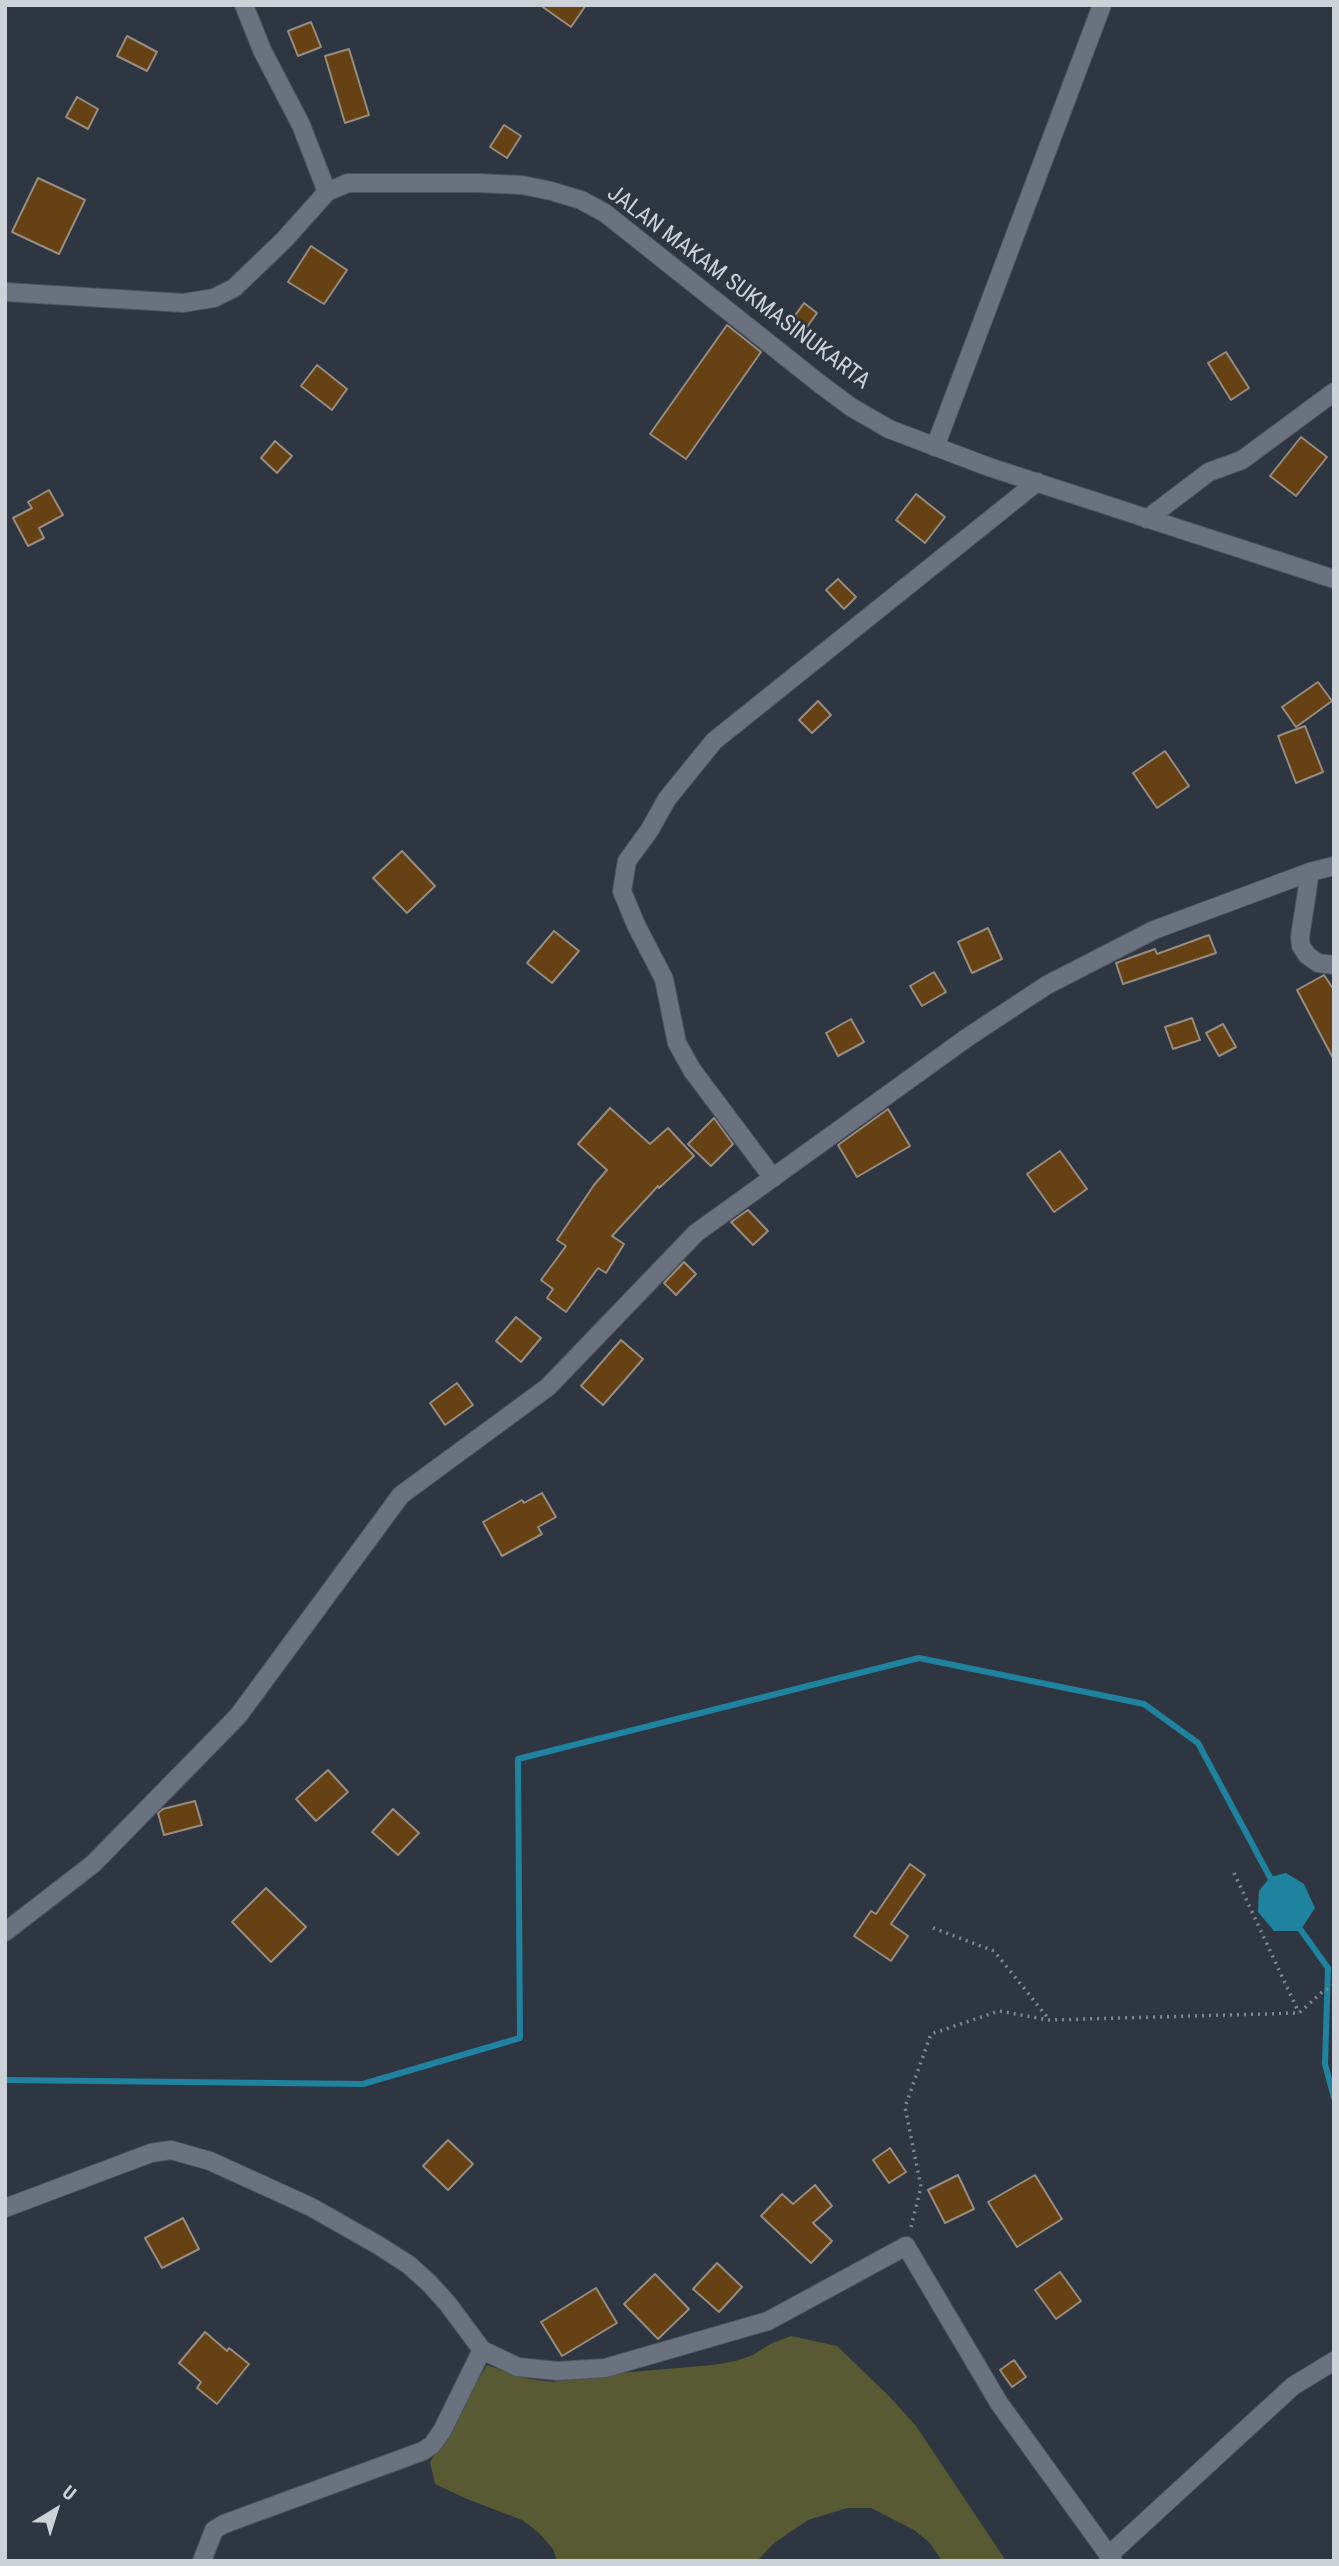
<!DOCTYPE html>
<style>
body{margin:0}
#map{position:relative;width:1339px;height:2566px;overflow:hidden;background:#2e3641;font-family:"Roboto Condensed",sans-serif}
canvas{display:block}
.frame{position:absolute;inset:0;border:7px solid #cdd2d9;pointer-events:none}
.north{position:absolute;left:21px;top:2475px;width:70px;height:70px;-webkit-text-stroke:5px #2e3641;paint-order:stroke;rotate:38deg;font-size:19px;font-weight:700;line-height:28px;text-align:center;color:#cdd2d9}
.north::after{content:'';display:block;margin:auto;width:24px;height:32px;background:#cdd2d9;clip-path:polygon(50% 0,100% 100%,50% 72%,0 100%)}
</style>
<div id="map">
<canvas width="1339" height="2566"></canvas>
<div class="frame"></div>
<div class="north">U</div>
</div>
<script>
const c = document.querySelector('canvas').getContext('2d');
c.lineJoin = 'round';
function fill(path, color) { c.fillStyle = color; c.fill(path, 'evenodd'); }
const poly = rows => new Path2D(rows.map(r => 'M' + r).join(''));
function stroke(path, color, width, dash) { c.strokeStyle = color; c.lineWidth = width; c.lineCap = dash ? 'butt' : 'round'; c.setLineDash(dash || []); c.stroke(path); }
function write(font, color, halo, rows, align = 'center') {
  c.font = font + ' "Roboto Condensed",sans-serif'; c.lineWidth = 5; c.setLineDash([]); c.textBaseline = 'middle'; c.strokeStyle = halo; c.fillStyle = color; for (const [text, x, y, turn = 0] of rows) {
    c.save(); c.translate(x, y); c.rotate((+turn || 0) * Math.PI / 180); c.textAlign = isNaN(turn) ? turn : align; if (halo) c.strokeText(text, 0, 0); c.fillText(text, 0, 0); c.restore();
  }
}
const green = poly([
 [791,2336,837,2346,889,2396,916,2426,1006,2561,942,2561,929,2542,914,2530,871,2508,847,2508,808,2520,774,2543,757,2561,557,2561,553,2549,539,2533,522,2520,467,2499,435,2484,430,2462,487,2365,529,2379,553,2382,582,2376,713,2365,735,2361,753,2355,770,2344]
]);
const water = poly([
 [1286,1873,1304,1884,1315,1908,1300,1931,1274,1931,1258,1912,1259,1891,1270,1877]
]);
const stream = poly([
 [1298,1926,1328,1968,1325,2064,1334,2098],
 [5,2080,363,2084,520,2038,518,1759,919,1658,1144,1704,1198,1743,1273,1883]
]);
const building = poly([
 [540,5,586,5,571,27,540,5],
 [311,22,321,47,298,56,288,31,311,22],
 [127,36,157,52,147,71,117,56,127,36],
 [349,49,369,115,345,123,325,56,349,49],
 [77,97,98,109,88,129,66,117,77,97],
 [504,125,521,136,507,158,490,147,504,125],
 [38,178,85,200,59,254,12,232,38,178],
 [311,246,347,270,324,304,288,282,311,246],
 [804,303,817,313,799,338,786,328,804,303],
 [727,325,761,352,686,459,650,434,727,325],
 [1226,352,1249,388,1231,400,1208,363,1226,352],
 [317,365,347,389,332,410,301,386,317,365],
 [1301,437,1327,457,1296,496,1270,476,1301,437],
 [275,441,292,456,277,473,261,458,275,441],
 [49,490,63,515,39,528,44,538,28,546,13,518,32,508,28,502,49,490],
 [916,494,945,517,925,543,896,520,916,494],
 [838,579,856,597,844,609,826,590,838,579],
 [1318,682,1332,701,1296,727,1282,707,1318,682],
 [818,701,831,715,812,733,799,720,818,701],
 [1305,726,1323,772,1296,783,1278,736,1305,726],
 [1165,751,1189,786,1157,808,1133,773,1165,751],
 [402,851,435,886,407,913,373,878,402,851],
 [988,928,1002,959,972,973,958,942,988,928],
 [554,931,579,951,552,983,527,963,554,931],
 [1209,935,1216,953,1123,984,1116,963,1155,949,1157,954,1209,935],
 [934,972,946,992,922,1006,910,986,934,972],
 [1324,975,1334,990,1334,1060,1297,990,1324,975],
 [1192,1018,1200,1040,1173,1049,1165,1027,1192,1018],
 [851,1019,864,1042,838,1056,826,1033,851,1019],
 [1223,1024,1236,1047,1219,1056,1206,1033,1223,1024],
 [610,1108,650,1144,668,1128,694,1156,659,1188,658,1186,612,1236,624,1244,606,1273,598,1268,566,1312,547,1298,553,1289,541,1280,566,1246,557,1240,594,1185,607,1170,578,1144,610,1108],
 [888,1109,910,1146,857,1177,838,1145,888,1109],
 [714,1118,733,1144,711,1166,688,1144,714,1118],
 [1060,1151,1087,1189,1054,1212,1027,1174,1060,1151],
 [748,1210,768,1231,753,1245,731,1222,748,1210],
 [684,1262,696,1274,676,1295,664,1283,684,1262],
 [516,1317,541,1338,521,1362,496,1341,516,1317],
 [621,1340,643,1359,603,1405,581,1386,621,1340],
 [457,1383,473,1405,445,1425,430,1403,457,1383],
 [542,1493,556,1517,538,1527,542,1534,502,1556,483,1522,522,1500,524,1503,542,1493],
 [328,1770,348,1792,316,1821,296,1799,328,1770],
 [195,1801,202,1825,164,1835,158,1813,163,1809,195,1801],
 [393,1809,419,1833,398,1855,372,1832,393,1809],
 [910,1864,925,1875,891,1924,908,1936,891,1961,854,1936,871,1911,876,1914,910,1864],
 [266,1888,306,1927,271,1962,232,1922,266,1888],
 [448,2140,473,2164,448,2190,423,2166,448,2140],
 [890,2148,906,2172,889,2183,873,2160,890,2148],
 [958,2175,974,2209,945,2223,928,2190,958,2175],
 [1035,2175,1062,2219,1017,2247,988,2202,1035,2175],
 [815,2185,832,2206,813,2223,832,2241,811,2263,761,2216,782,2194,793,2204,815,2185],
 [183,2218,199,2249,162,2268,145,2238,183,2218],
 [717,2263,742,2287,719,2312,693,2289,717,2263],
 [1060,2272,1081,2301,1056,2319,1035,2290,1060,2272],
 [655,2274,689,2309,658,2339,624,2304,655,2274],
 [596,2288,617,2323,562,2356,541,2322,596,2288],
 [205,2332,227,2351,229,2348,249,2364,217,2404,197,2388,201,2382,179,2363,205,2332],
 [1014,2360,1026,2377,1012,2387,1000,2370,1014,2360]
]);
const path = poly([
 [1234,1873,1299,2013],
 [933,1928,994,1951,1048,2018],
 [911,2227,921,2187,905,2107,931,2034,999,2011,1049,2020,1299,2013,1321,1993,1334,1985]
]);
const street = poly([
 [244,5,262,50,301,125,327,192],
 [935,447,1102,5],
 [1147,519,1209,472,1242,460,1334,392],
 [1310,872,1300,937,1301,946,1307,955,1318,963,1334,965],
 [773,1178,692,1070,677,1043,664,979,636,925,622,891,627,861,649,831,667,799,714,741,1037,482],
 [5,1932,93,1864,238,1716,401,1495,548,1387,696,1233,968,1037,1047,985,1154,930,1310,872,1334,866],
 [5,2208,151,2153,171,2150,210,2161,311,2207,378,2245,409,2265,429,2283,448,2304,482,2350,518,2367,558,2371,605,2368,768,2321,906,2246,999,2403,1113,2561],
 [1109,2555,1293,2386,1334,2361],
 [202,2561,214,2530,224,2524,423,2451,432,2445,442,2431,482,2350]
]);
const secondary = poly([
 [5,292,183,303,214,298,234,288,284,240,327,192,348,183,477,183,522,185,551,191,581,200,605,213,820,384,851,407,889,429,989,467,1334,579]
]);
const streetNames = [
 ["JALAN MAKAM SUKMASINUKARTA",738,288,37]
];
fill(green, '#575a32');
fill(water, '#1f829f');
stroke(stream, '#1f829f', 6);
fill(building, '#654114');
stroke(building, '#978c80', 2);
stroke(street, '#4d535c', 20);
stroke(secondary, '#4d535c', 20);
stroke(path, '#828891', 3.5, [2, 5]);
stroke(street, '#6a727f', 18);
stroke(secondary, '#6a727f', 18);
write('23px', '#cdd2d9', '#2e3641', streetNames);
</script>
